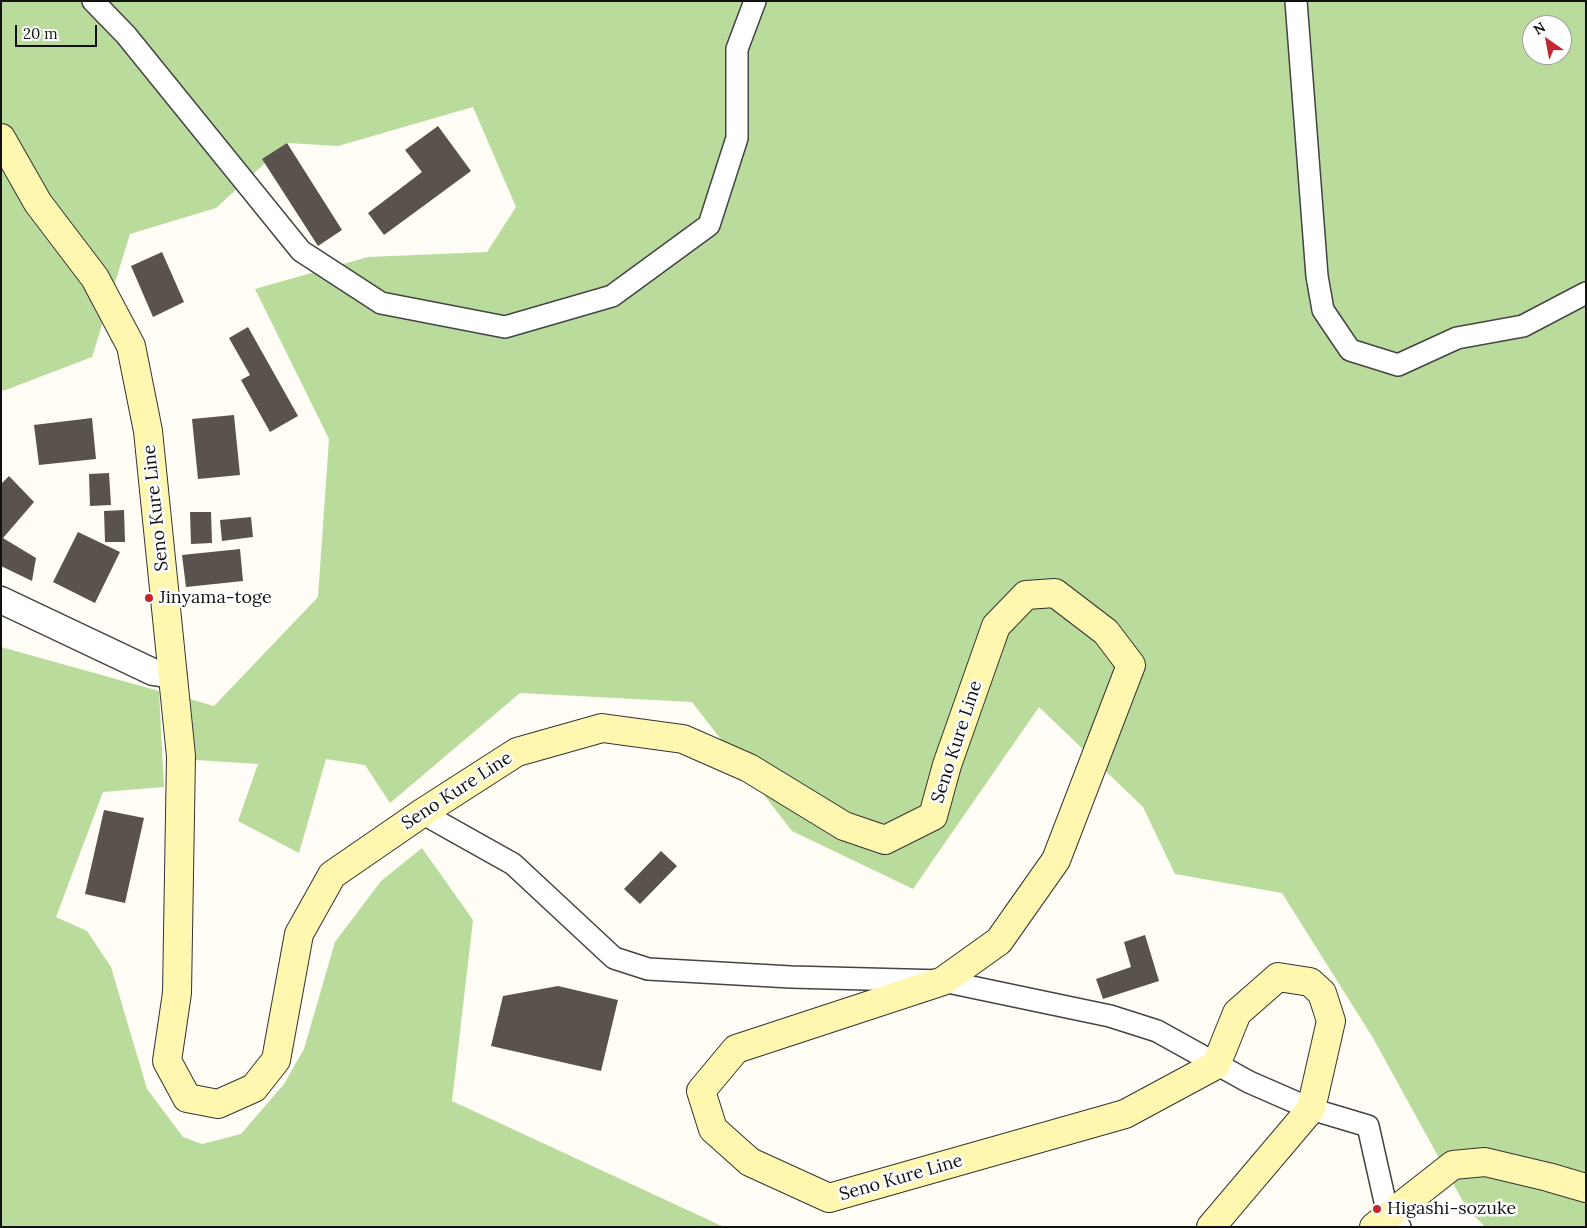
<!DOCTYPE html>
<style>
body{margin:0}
#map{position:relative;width:1587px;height:1228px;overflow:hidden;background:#fffdf5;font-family:Lora,serif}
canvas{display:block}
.frame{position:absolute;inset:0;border:2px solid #111;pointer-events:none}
.north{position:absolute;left:1522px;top:15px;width:50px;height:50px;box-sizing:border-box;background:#fff;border:1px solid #a0a0a0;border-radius:50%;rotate:327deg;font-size:14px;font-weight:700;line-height:20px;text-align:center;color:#111}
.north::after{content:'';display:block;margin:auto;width:18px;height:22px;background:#c4262e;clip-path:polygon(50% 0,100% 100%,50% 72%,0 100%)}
.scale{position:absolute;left:15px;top:25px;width:82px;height:22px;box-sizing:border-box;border:2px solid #111;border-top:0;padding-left:6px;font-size:15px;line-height:18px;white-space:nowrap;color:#111;-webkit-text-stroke:4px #fff;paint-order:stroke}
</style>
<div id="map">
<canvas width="1587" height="1228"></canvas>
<div class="frame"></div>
<div class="north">N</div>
<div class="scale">20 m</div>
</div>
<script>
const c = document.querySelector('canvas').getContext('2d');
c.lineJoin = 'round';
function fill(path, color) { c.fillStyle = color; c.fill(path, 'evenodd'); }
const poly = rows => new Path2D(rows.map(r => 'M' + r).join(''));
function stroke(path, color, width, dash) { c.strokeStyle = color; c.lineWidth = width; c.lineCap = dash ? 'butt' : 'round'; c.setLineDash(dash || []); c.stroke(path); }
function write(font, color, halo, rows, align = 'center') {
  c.font = font + ' Lora,serif'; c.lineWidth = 5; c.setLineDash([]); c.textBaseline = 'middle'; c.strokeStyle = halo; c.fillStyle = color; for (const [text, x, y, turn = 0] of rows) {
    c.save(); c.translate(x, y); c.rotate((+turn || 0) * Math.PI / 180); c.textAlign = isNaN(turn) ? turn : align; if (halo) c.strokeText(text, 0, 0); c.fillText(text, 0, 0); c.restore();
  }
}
const forest = poly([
 [1,1,1586,1,1586,1227,1485,1227,1466,1207,1373,1038,1282,893,1175,874,1143,807,1039,707,913,889,792,831,692,702,520,693,390,803,365,765,326,759,299,853,238,821,258,764,196,760,190,699,214,706,318,597,329,439,255,289,368,257,487,252,516,207,473,107,338,146,287,143,216,208,130,234,92,357,3,391,1,386],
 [1532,25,1562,25,1562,55,1532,55],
 [1,647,159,691,164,787,103,792,56,917,87,931,111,967,147,1089,183,1137,202,1144,241,1134,284,1084,304,1049,335,942,381,881,422,848,473,920,452,1101,724,1227,1,1227]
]);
const building = poly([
 [438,126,471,171,384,235,368,213,422,172,405,150],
 [287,143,342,230,318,246,262,159],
 [162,252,184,302,153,317,131,266],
 [248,327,298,416,270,432,241,380,250,375,229,338],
 [234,415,240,475,198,479,192,419],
 [92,418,96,459,39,465,34,425],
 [109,473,111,505,90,506,89,474],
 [9,476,34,502,3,538,36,558,32,581,1,566,1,484],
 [124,510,125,542,105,542,104,511],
 [190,512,211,512,212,543,191,544],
 [251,517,253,537,222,541,220,520],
 [78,532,120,552,95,603,53,582],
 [240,549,243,581,186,587,182,555],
 [104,810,144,818,125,903,85,894],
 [661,851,677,866,640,904,624,889],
 [1145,935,1159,981,1103,999,1096,979,1131,967,1124,942],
 [558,986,618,1000,601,1071,491,1046,503,996]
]);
const minor = poly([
 [93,1,126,35,301,251,381,303,505,327,612,296,709,225,737,138,737,49,755,1],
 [1296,1,1317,276,1323,310,1350,350,1398,365,1457,338,1523,326,1586,293],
 [422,813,513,864,614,958,648,969,791,977,943,981,1110,1016,1157,1031,1249,1082,1311,1109,1368,1126,1388,1215,1400,1227]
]);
const tertiary = poly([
 [1,600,153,672,173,675]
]);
const secondary = poly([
 [1,138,38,203,95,278,131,346,148,431,181,756,177,993,167,1061,187,1098,218,1104,254,1088,276,1060,299,934,332,875,422,813,517,752,602,728,683,739,749,768,844,826,885,840,933,816,947,765,996,626,1026,595,1055,593,1106,632,1131,665,1056,860,999,941,943,981,736,1049,701,1091,713,1129,750,1162,829,1198,1125,1114,1216,1065,1237,1013,1278,977,1310,982,1322,993,1331,1021,1311,1109,1211,1227],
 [1374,1227,1453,1165,1485,1162,1548,1177,1586,1188]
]);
const markers = [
 [149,598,5,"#c4262e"],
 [1377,1209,5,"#c4262e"]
];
const streetNames = [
 ["Seno Kure Line",156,508,-96],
 ["Seno Kure Line",957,742,-72],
 ["Seno Kure Line",457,791,-33],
 ["Seno Kure Line",901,1178,-16]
];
const poiNames = [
 ["Jinyama-toge",159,598],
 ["Higashi-sozuke",1387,1209]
];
fill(forest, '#b9dc9c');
fill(building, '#5a524d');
stroke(minor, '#444', 24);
stroke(tertiary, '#444', 29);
stroke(secondary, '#333', 30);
stroke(minor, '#fff', 21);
stroke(tertiary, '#fff', 26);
stroke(secondary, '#fff6b0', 28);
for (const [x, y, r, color] of markers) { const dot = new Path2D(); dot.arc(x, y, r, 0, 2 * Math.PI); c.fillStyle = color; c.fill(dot); stroke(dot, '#fff', 2); }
write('18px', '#111', '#fff', streetNames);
write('18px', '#111', '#fff', poiNames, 'left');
</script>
